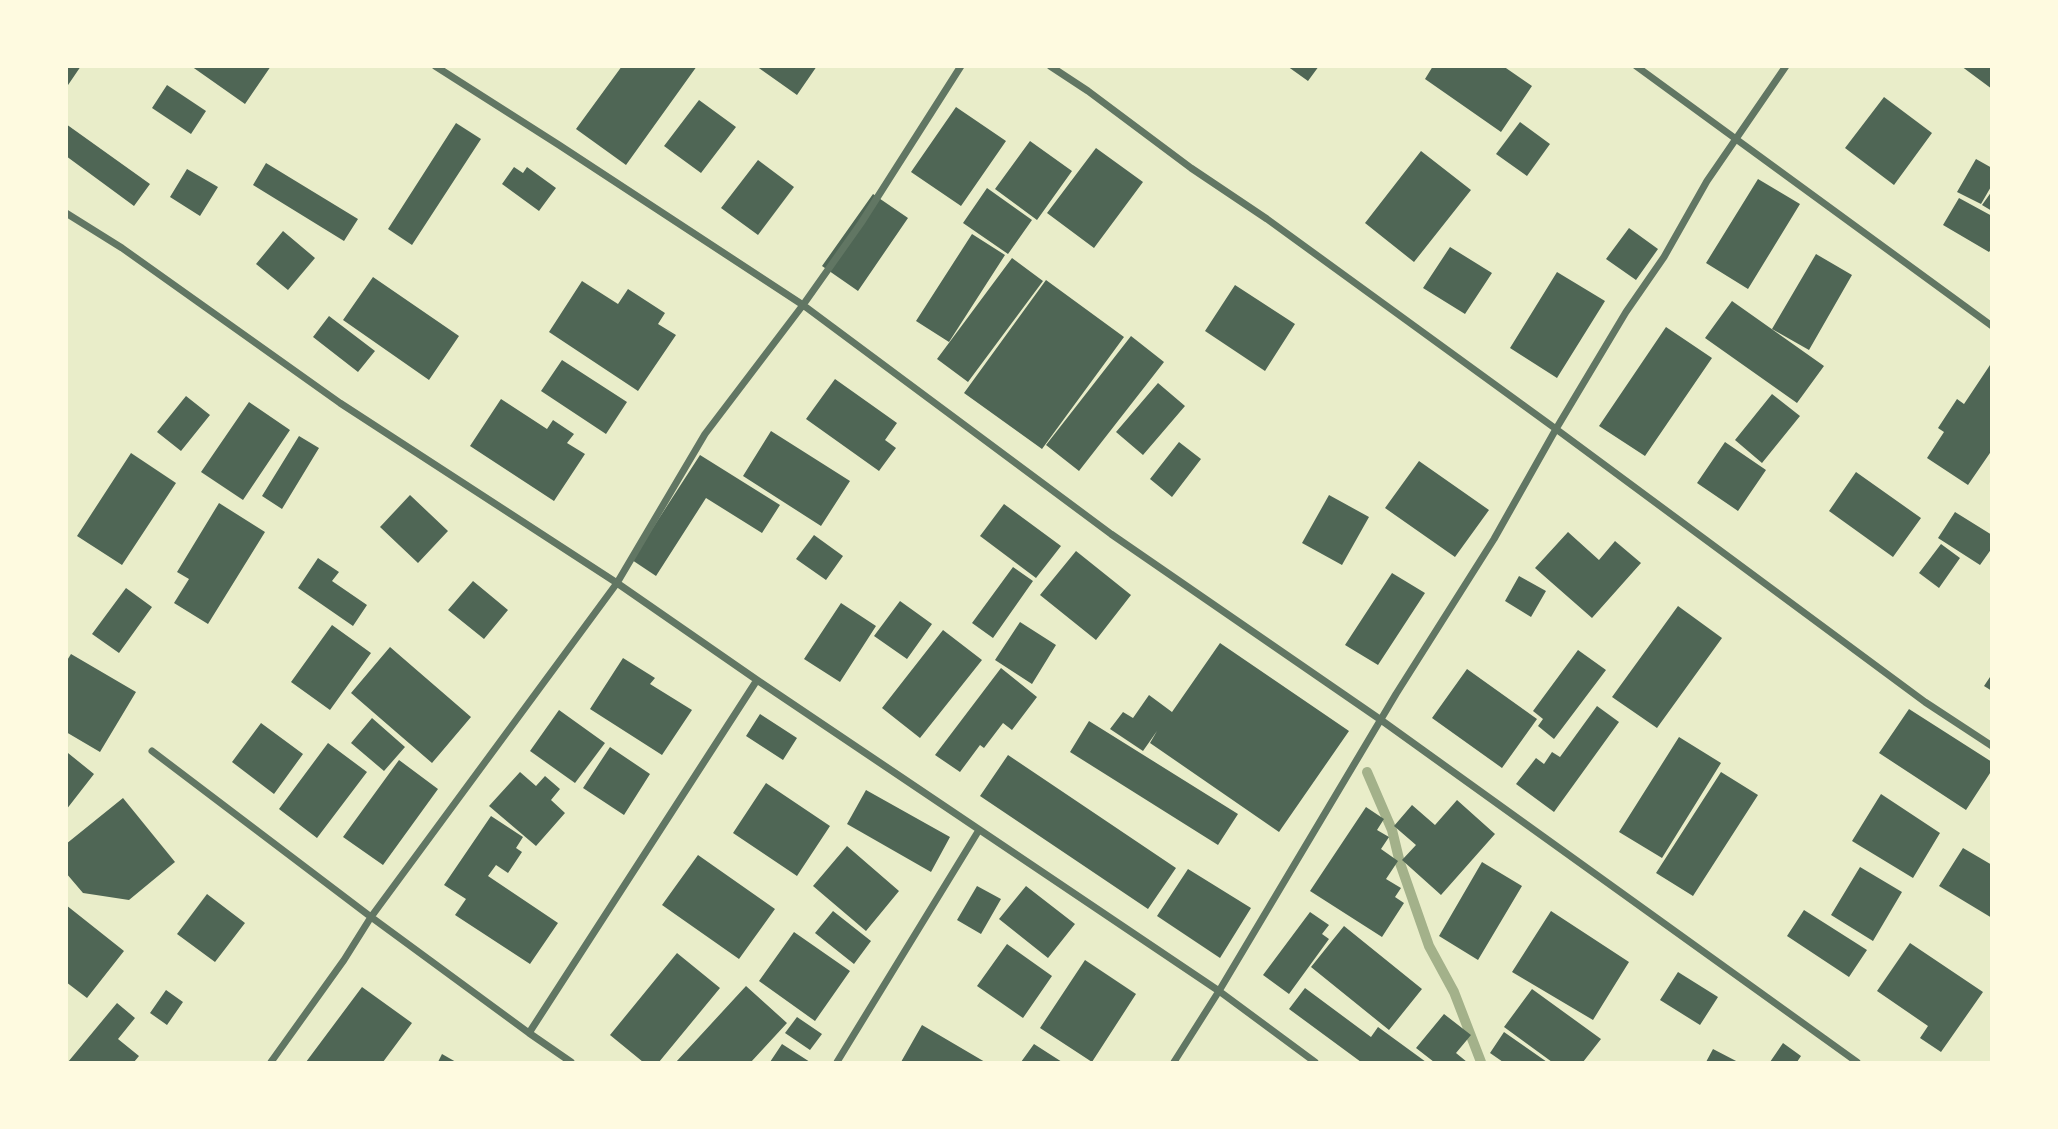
<!DOCTYPE html>
<style>
body{margin:0}
#map{position:relative;width:2058px;height:1129px;overflow:hidden;background:#e9edc9;font-family:"Work Sans",sans-serif}
canvas{display:block}
.frame{position:absolute;inset:0;border:68px solid #fefae0;pointer-events:none}
</style>
<div id="map">
<canvas width="2058" height="1129"></canvas>
<div class="frame"></div>
</div>
<script>
const c = document.querySelector('canvas').getContext('2d');
c.lineJoin = 'round';
const poly = rows => new Path2D(rows.map(r => 'M' + r).join(''));
function stroke(path, color, width, dash) { c.strokeStyle = color; c.lineWidth = width; c.lineCap = dash ? 'butt' : 'round'; c.setLineDash(dash || []); c.stroke(path); }
function fill(path, color) { c.fillStyle = color; c.fill(path, 'evenodd'); }
const stream = poly([
 [1367,772,1392,830,1400,863,1429,946,1454,992,1481,1062]
]);
const building = poly([
 [66,66,81,66,66,88],
 [191,66,271,66,245,104],
 [622,66,697,66,626,165,576,129],
 [756,66,817,66,797,95],
 [1287,66,1319,66,1308,81],
 [1433,66,1503,66,1532,86,1501,132,1425,79],
 [1961,66,1992,66,1992,89],
 [167,85,206,111,191,134,152,108],
 [1884,97,1932,133,1894,185,1845,148],
 [699,100,736,127,701,173,664,146],
 [956,107,1006,141,961,206,911,172],
 [1520,122,1550,144,1527,176,1496,154],
 [456,123,481,139,412,245,388,229],
 [66,124,150,184,134,206,66,156],
 [1030,141,1072,171,1037,220,995,189],
 [1096,148,1143,182,1094,248,1047,213],
 [1421,151,1471,190,1414,262,1365,223],
 [1976,159,1992,168,1992,185,1981,204,1957,192],
 [758,160,794,187,758,235,721,208],
 [266,163,358,219,344,241,253,185],
 [514,167,523,173,527,167,556,188,539,211,502,184],
 [187,169,218,187,200,216,170,197],
 [1758,179,1800,204,1748,289,1706,263],
 [987,188,1032,220,1008,254,963,223],
 [1992,191,1992,211,1982,205],
 [873,194,908,218,858,291,822,266],
 [1959,198,1992,216,1992,248,1989,252,1943,225],
 [1629,228,1658,249,1636,280,1606,259],
 [283,231,315,258,288,290,256,264],
 [972,234,1005,255,949,342,916,321],
 [1450,247,1492,273,1465,314,1423,288],
 [1816,254,1852,275,1809,350,1772,329],
 [1012,258,1043,281,968,382,937,359],
 [1557,272,1605,301,1557,378,1510,348],
 [373,277,459,336,429,380,343,320],
 [1046,280,1124,337,1042,449,964,393],
 [582,281,618,304,628,289,665,313,658,324,676,335,638,391,549,332],
 [1235,285,1295,324,1265,371,1205,331],
 [1732,301,1824,366,1797,403,1705,338],
 [329,316,375,351,358,372,313,337],
 [1666,327,1712,358,1645,456,1599,426],
 [1131,336,1164,362,1079,471,1046,445],
 [562,360,627,402,606,434,541,391],
 [1990,365,1992,366,1992,450,1968,485,1927,458,1944,432,1938,428,1957,399,1964,404],
 [835,379,897,423,885,440,896,448,879,471,806,419],
 [1158,383,1185,406,1143,455,1116,432],
 [1772,394,1800,416,1762,463,1735,440],
 [186,396,210,415,181,451,157,432],
 [501,399,547,429,553,420,574,434,567,443,585,454,554,501,470,446],
 [249,402,290,430,243,500,201,472],
 [771,431,850,481,821,526,743,476],
 [299,436,319,448,282,509,262,496],
 [1179,442,1201,459,1172,497,1150,479],
 [1725,442,1766,470,1738,511,1697,483],
 [131,453,176,483,122,565,77,536],
 [700,455,780,505,762,533,706,498,656,576,632,560],
 [1419,461,1489,510,1455,557,1385,508],
 [1856,472,1921,518,1893,557,1829,511],
 [410,495,448,531,418,563,380,527],
 [1329,495,1369,517,1342,565,1302,543],
 [219,503,265,532,208,624,174,603,189,579,177,572],
 [1004,504,1061,546,1036,578,980,536],
 [1955,512,1992,535,1992,548,1980,565,1938,538],
 [1568,532,1599,560,1615,541,1641,563,1592,618,1535,568],
 [814,535,843,556,826,580,796,559],
 [1941,544,1960,558,1939,588,1919,573],
 [1076,551,1131,595,1096,640,1040,595],
 [318,558,339,572,332,581,367,605,353,626,298,588],
 [1013,567,1033,581,993,638,972,623],
 [1392,573,1425,593,1378,665,1345,645],
 [1519,576,1546,591,1531,617,1505,601],
 [473,581,508,610,484,639,448,610],
 [126,588,152,607,119,653,92,634],
 [900,601,932,624,907,659,874,636],
 [841,603,876,626,840,682,804,659],
 [1678,606,1722,638,1657,728,1612,697],
 [1020,622,1056,645,1032,684,995,660],
 [332,625,371,653,330,710,291,682],
 [943,630,982,660,920,738,882,708],
 [1220,643,1349,731,1279,832,1150,743,1157,731,1143,751,1110,729,1123,712,1133,718,1149,695,1172,712],
 [390,647,471,717,432,763,351,693],
 [1578,650,1606,670,1554,739,1538,726,1543,719,1533,711],
 [71,654,136,692,100,752,66,732,66,662],
 [623,658,655,678,650,684,692,710,662,755,590,709],
 [1001,668,1037,697,1012,730,1003,723,984,748,980,745,960,772,935,755],
 [1467,669,1537,719,1502,768,1432,718],
 [1992,674,1992,691,1984,686],
 [1597,706,1619,722,1554,812,1516,784,1536,758,1544,764,1552,752,1560,757],
 [1909,709,1992,762,1992,770,1966,810,1879,753],
 [559,710,605,743,575,783,530,751],
 [760,714,797,738,783,760,746,736],
 [372,718,405,747,384,771,351,743],
 [1089,721,1238,814,1218,845,1070,752],
 [261,723,303,754,274,794,232,762],
 [1679,737,1721,763,1662,858,1619,832],
 [328,743,367,772,317,838,279,809],
 [610,747,650,774,624,815,583,788],
 [68,753,94,774,66,810,66,755],
 [1008,755,1176,868,1148,909,980,796],
 [399,760,438,789,383,865,343,837],
 [520,772,536,786,545,776,560,789,551,800,565,813,536,846,489,806],
 [1721,772,1758,795,1693,896,1656,873],
 [766,783,830,826,797,876,733,833],
 [866,790,950,837,931,872,847,824],
 [1881,794,1940,833,1913,878,1852,841],
 [123,798,175,862,129,900,83,893,66,873,66,844],
 [1457,800,1495,834,1441,895,1402,860,1416,845,1394,826,1412,805,1435,825],
 [1366,807,1384,819,1377,830,1389,837,1381,849,1398,861,1386,879,1401,888,1395,897,1404,903,1382,937,1310,891],
 [491,816,523,837,516,848,522,852,508,873,496,865,488,876,558,923,530,964,455,915,466,899,444,885],
 [847,846,899,891,866,931,813,886],
 [1963,848,1992,865,1992,918,1939,886],
 [698,855,775,909,739,959,662,905],
 [1482,862,1522,886,1478,960,1439,936],
 [1860,867,1902,892,1873,941,1831,915],
 [1188,869,1251,908,1220,958,1157,916],
 [977,886,1001,899,981,934,957,920],
 [1026,886,1075,924,1048,958,999,919],
 [207,894,245,923,215,962,177,934],
 [66,905,124,951,87,998,66,982],
 [1804,910,1867,950,1849,977,1787,936],
 [833,911,871,941,854,964,815,933],
 [1551,911,1629,962,1593,1020,1512,972],
 [1310,912,1329,925,1322,934,1329,939,1289,994,1263,975],
 [1344,926,1422,989,1389,1030,1311,967],
 [794,932,850,971,815,1021,759,981],
 [1910,943,1983,992,1941,1052,1920,1038,1928,1026,1877,991],
 [1007,944,1052,976,1023,1018,977,986],
 [677,953,720,988,659,1062,643,1062,610,1035],
 [1085,960,1136,994,1092,1062,1040,1028],
 [1678,972,1718,997,1700,1025,1660,1000],
 [746,986,787,1023,751,1062,676,1062],
 [362,987,412,1023,383,1062,306,1062],
 [1305,988,1371,1037,1378,1027,1426,1062,1361,1062,1289,1009],
 [1532,989,1601,1039,1583,1062,1552,1062,1504,1027],
 [166,990,183,1002,167,1025,150,1013],
 [117,1003,135,1018,118,1039,139,1056,134,1062,68,1062],
 [1444,1014,1471,1035,1456,1053,1467,1062,1434,1062,1416,1048],
 [797,1017,822,1034,810,1050,785,1033],
 [922,1025,985,1062,901,1062],
 [1504,1032,1547,1062,1503,1062,1490,1053],
 [1783,1043,1801,1056,1797,1062,1770,1062],
 [782,1044,810,1062,770,1062],
 [1034,1044,1062,1062,1021,1062],
 [1713,1049,1738,1062,1706,1062],
 [442,1054,456,1062,438,1062]
]);
const minor = poly([
 [435,66,559,145,803,305,1111,534,1381,720,1857,1062],
 [1050,66,1088,91,1191,168,1267,219,1556,429,1925,702,1992,746],
 [1636,66,1992,326],
 [66,213,122,248,340,403,617,583,757,680,1219,991,1315,1062],
 [152,751,371,917,529,1033],
 [271,1062,344,960,371,917,617,583,705,434,803,305,861,223,961,66],
 [571,1062,529,1033,757,680],
 [837,1062,979,830],
 [1174,1062,1219,991,1396,694,1494,539,1556,429,1626,312,1664,257,1707,181,1786,66]
]);
stroke(stream, '#a3b18a', 10);
fill(building, '#4f6655');
stroke(minor, '#617663', 7);
</script>
